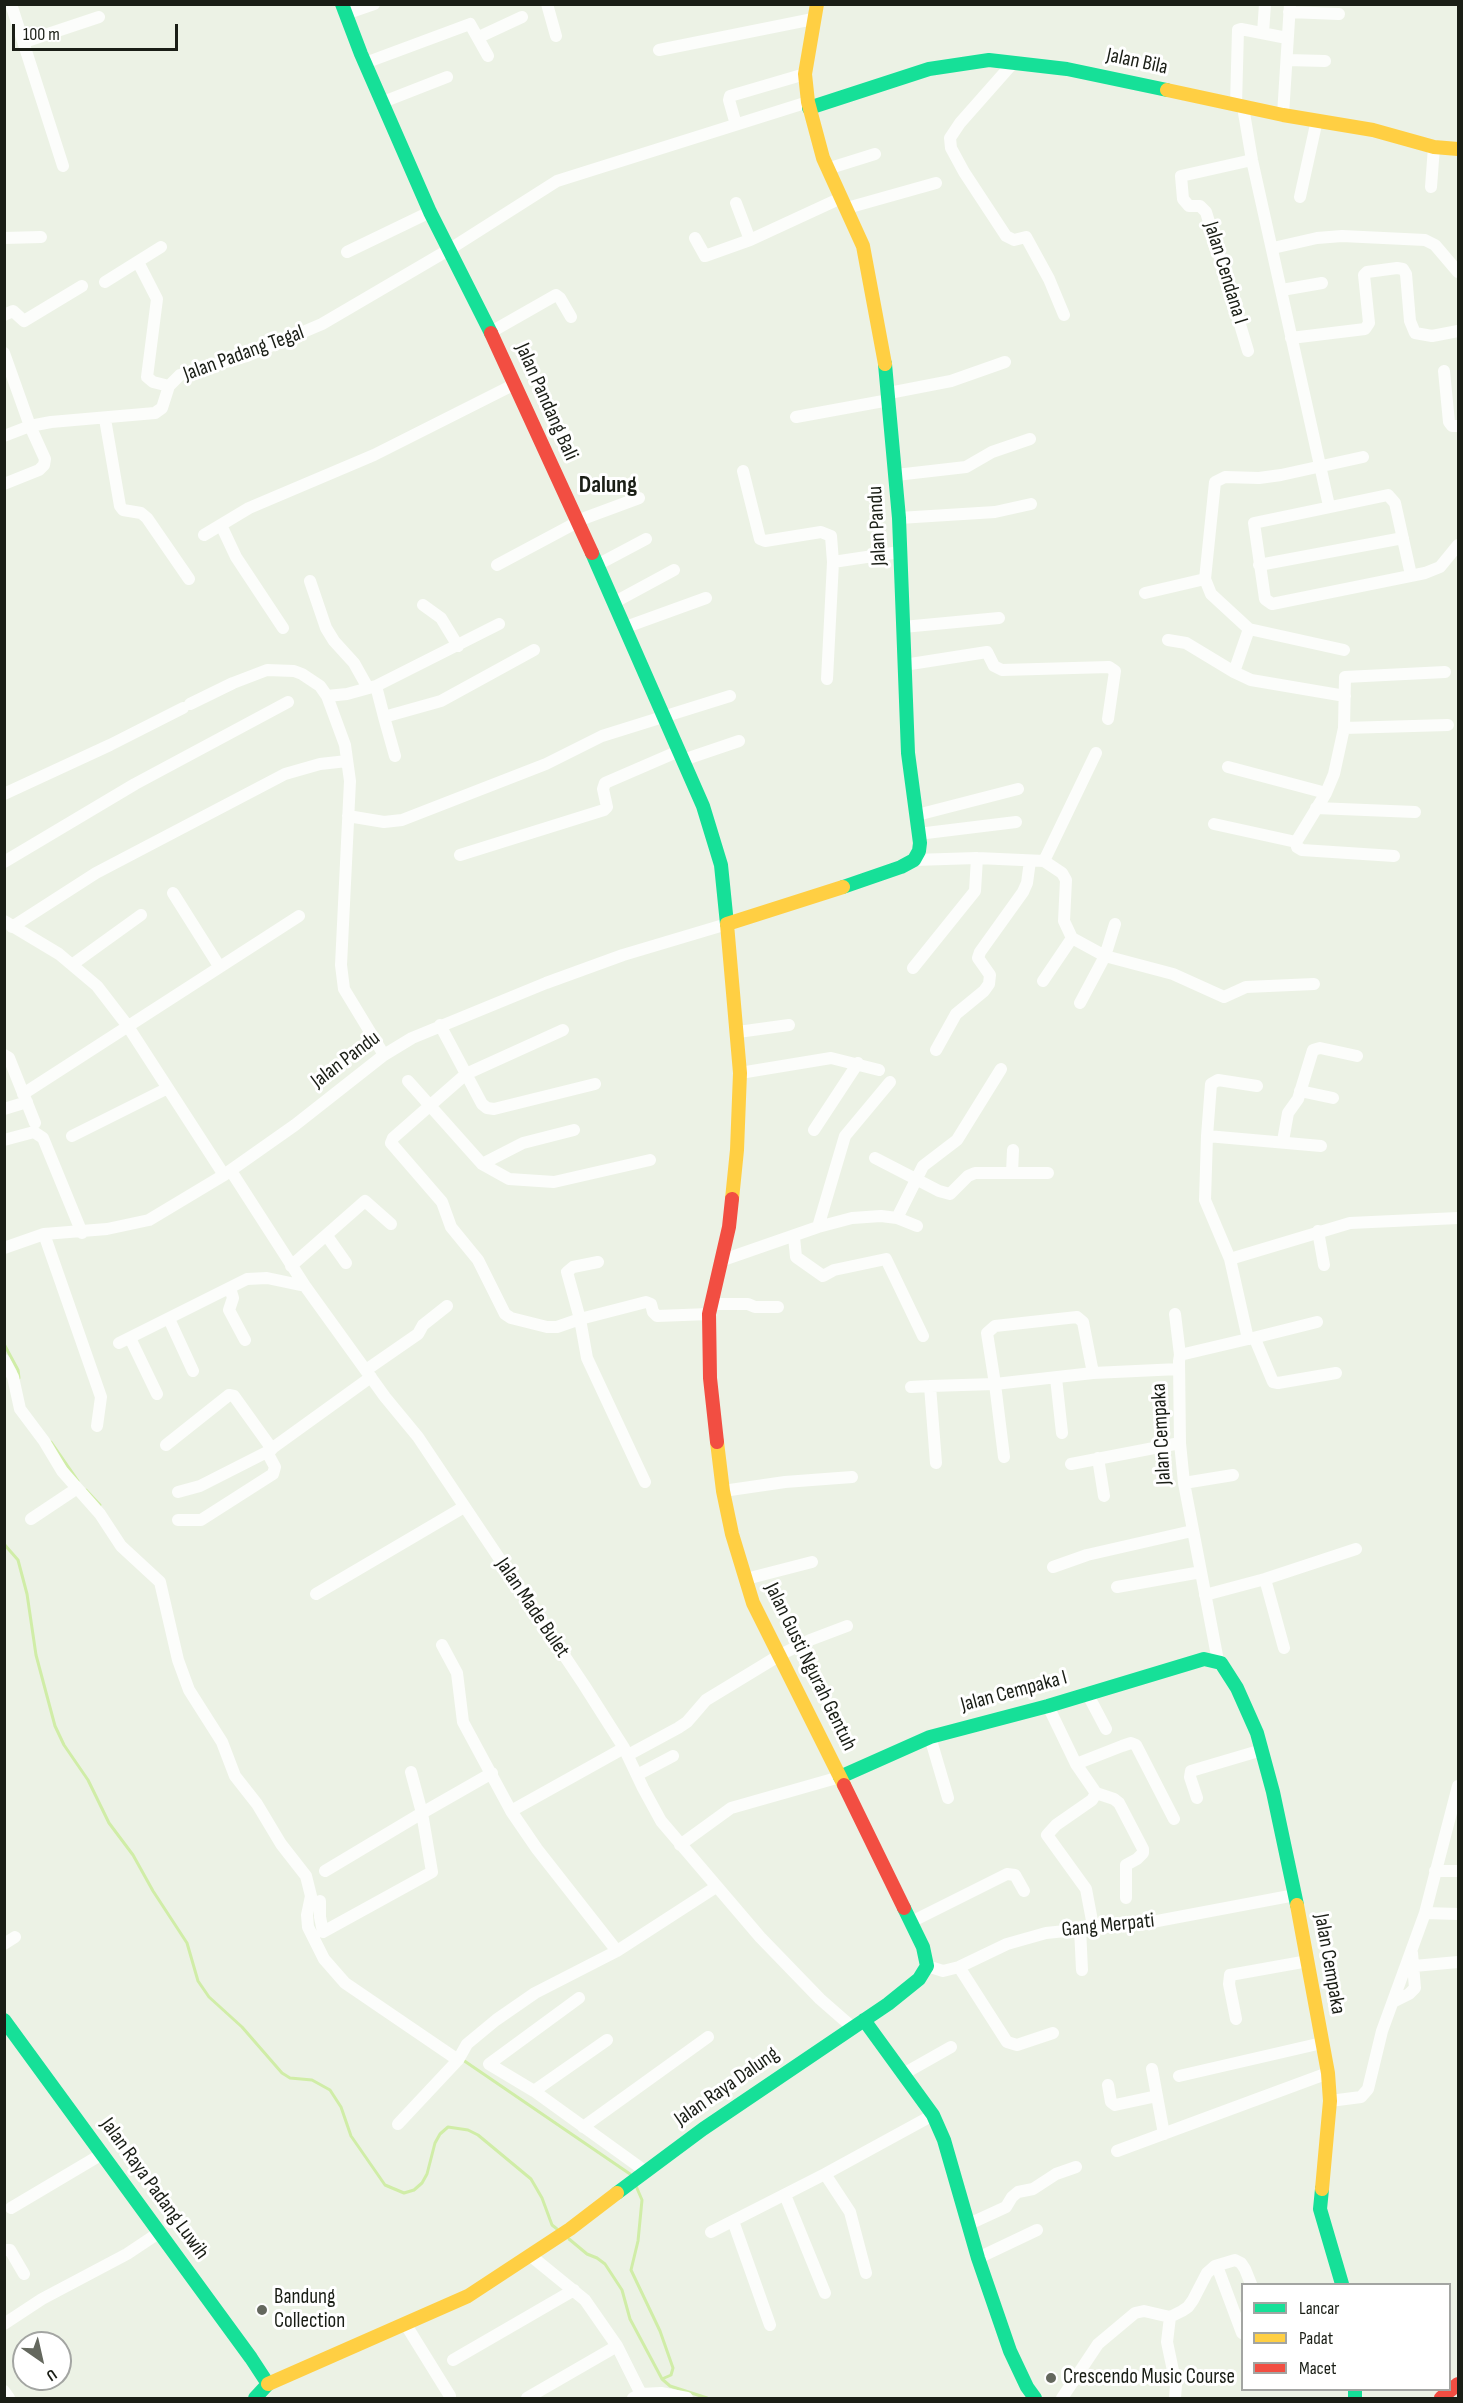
<!DOCTYPE html>
<style>
body{margin:0}
#map{position:relative;width:1463px;height:2403px;overflow:hidden;background:#ecf2e5;font-family:"Sofia Sans Condensed",sans-serif}
canvas{display:block}
.frame{position:absolute;inset:0;border:6px solid #1a1e16;pointer-events:none}
.legend{position:absolute;left:1241px;top:2283px;width:210px;height:108px;box-sizing:border-box;background:#fff;border:2px solid #a3a5a2;margin:0;padding:8px 10px;list-style:none;font-size:18px;color:#1a1e16}
.legend li{display:flex;align-items:center;gap:12px;height:30px}
.legend b{width:30px;border:2px solid #a3a5a2}
.north{position:absolute;left:12px;top:2331px;width:60px;height:60px;box-sizing:border-box;background:#fff;border:2px solid #a3a5a2;border-radius:50%;rotate:146deg;font-size:16px;font-weight:700;line-height:24px;text-align:center;color:#1a1e16}
.north::after{content:'';display:block;margin:auto;width:21px;height:27px;background:#64685e;clip-path:polygon(50% 0,100% 100%,50% 72%,0 100%)}
.scale{position:absolute;left:12px;top:24px;width:166px;height:27px;box-sizing:border-box;border:3px solid #1a1e16;border-top:0;padding-left:8px;font-size:18px;line-height:21px;white-space:nowrap;color:#1a1e16;-webkit-text-stroke:4px #fff;paint-order:stroke}
</style>
<div id="map">
<canvas width="1463" height="2403"></canvas>
<div class="frame"></div>
<ul class="legend">
<li><b style="height:8px;background:#16e098"></b>Lancar</li>
<li><b style="height:8px;background:#ffcf43"></b>Padat</li>
<li><b style="height:8px;background:#f24e42"></b>Macet</li>
</ul>
<div class="north">U</div>
<div class="scale">100 m</div>
</div>
<script>
const c = document.querySelector('canvas').getContext('2d');
c.lineJoin = 'round';
const poly = rows => new Path2D(rows.map(r => 'M' + r).join(''));
function stroke(path, color, width, dash) { c.strokeStyle = color; c.lineWidth = width; c.lineCap = dash ? 'butt' : 'round'; c.setLineDash(dash || []); c.stroke(path); }
function write(font, color, halo, rows, align = 'center') {
  c.font = font + ' "Sofia Sans Condensed",sans-serif'; c.lineWidth = 6; c.setLineDash([]); c.textBaseline = 'middle'; c.strokeStyle = halo; c.fillStyle = color; for (const [text, x, y, turn = 0] of rows) {
    c.save(); c.translate(x, y); c.rotate((+turn || 0) * Math.PI / 180); c.textAlign = isNaN(turn) ? turn : align; if (halo) c.strokeText(text, 0, 0); c.fillText(text, 0, 0); c.restore();
  }
}
const stream = poly([
 [4,1344,18,1370,19,1378],
 [51,1442,78,1481],
 [86,1490,100,1505],
 [4,1544,18,1560,27,1594,36,1655,55,1726,64,1745,88,1780,109,1823,133,1855,153,1891,187,1943,198,1981,209,1997,242,2027,282,2073,290,2078,312,2080,330,2090,341,2107,351,2136,385,2185,404,2193,414,2190,422,2183,427,2174,435,2143,440,2134,448,2127,468,2130,478,2135,531,2179,542,2198,552,2225,557,2229],
 [463,2060,630,2174],
 [636,2186,642,2200,638,2241,631,2270,660,2331,673,2368,671,2375,662,2379],
 [569,2239,587,2254,597,2258,605,2264,622,2290,630,2319,662,2379,670,2386,707,2398]
]);
const street = poly([
 [11,4,63,166],
 [547,4,556,36],
 [1289,12,1339,14],
 [345,14,374,4],
 [1263,33,1265,4],
 [479,37,522,17],
 [24,42,99,17],
 [659,50,813,19],
 [1287,60,1325,61],
 [365,63,470,24,488,56],
 [1013,63,960,123,950,138,951,148,964,172,1006,236,1014,240,1026,237,1049,279,1064,315],
 [383,102,447,77],
 [1236,105,1238,30,1241,29,1287,38],
 [1243,107,1252,160,1329,506],
 [1283,115,1290,4],
 [735,121,729,100,730,96,805,74],
 [827,169,875,154],
 [1431,187,1434,147],
 [1300,197,1317,120],
 [736,203,750,240],
 [847,208,936,183],
 [4,238,41,237],
 [695,238,705,256,750,240,841,198],
 [1273,248,1317,238,1342,236,1425,240,1435,245,1458,272],
 [347,252,430,212],
 [138,262,157,299,147,377,153,382,169,386],
 [105,282,161,247],
 [1282,290,1322,283],
 [4,315,13,311,24,321,82,286],
 [491,332,556,295,560,298,571,317],
 [1291,338,1365,329,1369,323,1364,275,1367,272,1397,268,1403,269,1406,274,1410,321,1415,333,1432,336,1458,331],
 [1248,351,1206,212,1200,206,1189,206,1183,199,1181,176,1252,160],
 [4,353,30,426,45,459,44,465,39,470,4,484],
 [1444,371,1449,422,1452,426,1458,426],
 [889,393,951,381,1005,362],
 [796,417,889,400],
 [105,419,120,506,123,510,141,513,147,518,189,579],
 [4,436,30,426,51,422,155,413,162,408,169,386,180,375,247,356,322,324,450,249,557,181,808,102],
 [743,471,760,539,765,541,821,532,831,536,833,562,827,679],
 [896,475,966,467,992,452,1030,439],
 [899,518,995,512,1031,504],
 [221,525,236,557,283,628],
 [204,535,249,508,374,455,515,384],
 [833,562,900,552],
 [497,565,585,518,639,498],
 [597,565,646,539],
 [1259,565,1403,538],
 [1411,575,1395,503,1388,495,1254,523,1265,599,1272,604,1425,573,1440,567,1458,545],
 [310,581,326,628,334,641,354,663,368,688],
 [1145,593,1205,579],
 [613,603,674,570],
 [423,605,441,618,458,646],
 [626,627,706,598],
 [903,627,999,618],
 [1249,629,1211,594,1205,579,1215,482,1225,477,1259,478,1281,475,1363,457],
 [1249,629,1344,650],
 [1168,640,1186,643,1234,672,1251,680,1345,696],
 [904,665,987,652,994,666,1002,670,1109,667,1115,671,1108,719],
 [1234,672,1249,629],
 [376,686,384,717,441,701,534,650],
 [327,696,347,694,376,686,499,624],
 [190,704,233,683,267,670,294,671,302,674,320,686,327,696,345,745,350,781,341,965,344,989,384,1055],
 [384,717,395,756],
 [1344,728,1448,725],
 [683,760,739,741],
 [1228,767,1326,793],
 [4,794,110,745,183,708],
 [1316,808,1415,812],
 [917,815,1018,789],
 [348,816,384,822,402,820,546,764,602,736,730,696],
 [1214,824,1296,842],
 [918,834,1016,822],
 [460,855,604,810,607,807,603,789,605,783,679,751],
 [1394,856,1302,850,1297,847,1296,842,1326,793,1334,774,1344,728,1345,677,1445,672],
 [914,860,977,858,1044,861,1062,873,1066,880,1064,921,1072,938,1105,956,1173,974,1224,997,1246,987,1314,984],
 [1044,861,1096,753],
 [4,862,135,784,288,702],
 [173,893,219,966],
 [4,921,59,954,97,986,127,1025,224,1175],
 [12,927,96,873,285,774,320,764,347,761],
 [73,964,141,915],
 [913,968,975,891,977,858],
 [1043,981,1072,938],
 [1080,1003,1105,956,1115,924],
 [440,1025,482,1104,487,1108,494,1109,595,1084],
 [563,1030,466,1074,393,1138,391,1143,442,1202,451,1227,478,1260,505,1314,511,1318,547,1327,557,1327,580,1319,567,1272,573,1267,598,1262],
 [738,1032,789,1025],
 [936,1050,956,1014,984,991,989,984,990,975,978,958,980,952,1023,892,1027,883,1030,861],
 [4,1055,9,1058,35,1123],
 [740,1073,831,1058,879,1070],
 [408,1081,482,1164,509,1179,554,1182,650,1160],
 [1300,1091,1333,1098],
 [23,1094,299,916],
 [4,1109,27,1102],
 [814,1130,858,1063],
 [72,1136,166,1089],
 [1207,1136,1211,1084,1218,1080,1257,1086],
 [4,1140,34,1132,43,1138,82,1233],
 [1283,1141,1288,1113,1298,1099,1313,1050,1320,1048,1357,1056],
 [875,1158,939,1191,950,1194,968,1176,975,1173,1048,1173],
 [482,1164,523,1143,574,1130],
 [231,1171,305,1286,385,1397,418,1437,584,1685,624,1748,643,1788,661,1821,760,1937,820,1999,852,2027],
 [1012,1173,1013,1150],
 [897,1218,923,1166,957,1140,1001,1069],
 [818,1227,845,1136,890,1082],
 [1318,1231,1324,1265],
 [44,1234,101,1397,97,1426],
 [327,1236,346,1263],
 [794,1237,796,1257,823,1276,834,1270,886,1259,923,1336],
 [4,1248,44,1234,107,1229,149,1220,224,1175,295,1125,384,1055,412,1038,546,983,623,955,727,924],
 [1230,1259,1350,1223,1458,1218],
 [723,1260,818,1227,852,1218,881,1216,897,1218,917,1226],
 [291,1266,365,1201,391,1224],
 [230,1288,233,1298,229,1310,245,1340],
 [711,1304,748,1304,755,1307,778,1307],
 [1175,1314,1180,1355],
 [169,1319,193,1371],
 [130,1338,157,1394],
 [1249,1339,1317,1322],
 [1255,1339,1273,1382,1278,1383,1336,1373],
 [119,1343,247,1279,267,1278,305,1286],
 [4,1360,13,1377,20,1409,44,1441,62,1471,100,1514,121,1546,160,1582,178,1660,189,1690,222,1742,235,1776,257,1804,281,1844,306,1876,311,1896,307,1915,308,1927,324,1959,345,1983,458,2060],
 [366,1370,418,1334,423,1325,447,1306],
 [1093,1373,1083,1322,1077,1317,995,1326,987,1333,995,1384,1093,1373,1179,1369],
 [1056,1378,1062,1433],
 [911,1387,930,1386],
 [166,1445,229,1395,234,1396,272,1449],
 [1098,1458,1104,1496],
 [936,1463,930,1386,995,1384,1004,1457],
 [1071,1464,1180,1443],
 [645,1482,587,1358,580,1319,646,1302,651,1304,653,1312,657,1316,709,1314],
 [1184,1483,1233,1475],
 [723,1491,785,1482,852,1477],
 [178,1492,200,1486,267,1452,371,1377],
 [31,1519,76,1489],
 [178,1520,201,1520,273,1474,275,1467,267,1452],
 [1053,1567,1087,1555,1192,1531],
 [746,1579,812,1562],
 [1265,1579,1284,1648],
 [1117,1587,1201,1572],
 [316,1594,464,1507],
 [1205,1595,1265,1579,1356,1549],
 [442,1645,457,1673,463,1722,511,1811,537,1849,617,1951],
 [1218,1661,1184,1483,1180,1443,1179,1361,1180,1355,1248,1339,1230,1259,1205,1200,1207,1136,1321,1146],
 [1087,1693,1106,1729],
 [1048,1706,1076,1764,1096,1793,1092,1800,1056,1825,1047,1835,1086,1889,1093,1926],
 [930,1737,948,1798],
 [628,1755,678,1728,687,1722,706,1700,780,1655,810,1640,847,1626],
 [1076,1764,1122,1746,1131,1743,1136,1745,1174,1819],
 [637,1775,673,1756],
 [1096,1793,1114,1799,1119,1803,1143,1849,1143,1853,1137,1859,1126,1865,1126,1898],
 [1197,1798,1190,1777,1191,1771,1262,1750],
 [511,1811,624,1748],
 [680,1845,731,1808,840,1777],
 [325,1871,422,1813,411,1772],
 [1435,1871,1458,1871],
 [320,1901,320,1917,323,1932,432,1872,422,1813,492,1773],
 [1425,1913,1458,1914],
 [911,1922,1007,1874,1015,1875,1024,1891],
 [1080,1928,1082,1970],
 [4,1944,15,1937],
 [927,1966,943,1971,959,1967,1007,1944,1046,1933,1152,1922,1295,1895],
 [1414,1966,1458,1962],
 [959,1967,1007,2042,1017,2045,1053,2033],
 [579,1998,489,2064,534,2091,645,2171],
 [1393,2002,1409,1994,1415,1988,1412,1953],
 [1236,2019,1229,1984,1230,1975,1308,1961],
 [1152,2069,1164,2134],
 [905,2073,951,2047],
 [1179,2076,1322,2043],
 [1108,2085,1111,2102,1115,2105,1157,2096],
 [534,2091,607,2040],
 [1330,2101,1361,2097,1368,2089,1382,2031,1425,1913,1458,1786],
 [398,2124,458,2060,467,2044,496,2020,535,1993,617,1951,716,1887],
 [583,2127,708,2037],
 [1117,2151,1328,2073],
 [825,2174,850,2212,866,2273],
 [785,2195,825,2293],
 [11,2208,102,2154],
 [733,2221,770,2325],
 [969,2224,1006,2207,1012,2197,1018,2192,1033,2189,1056,2174,1076,2167],
 [711,2232,825,2174,933,2115],
 [4,2250,10,2250,24,2274],
 [531,2256,585,2300,617,2346,641,2394],
 [978,2258,1037,2230],
 [1217,2266,1242,2333],
 [1170,2317,1167,2342,1176,2385,1175,2398],
 [4,2324,42,2299,127,2254,160,2232],
 [406,2325,450,2396],
 [453,2360,574,2290],
 [4,2391,9,2398],
 [527,2398,617,2346],
 [633,2398,641,2394,661,2393,687,2398],
 [1062,2398,1098,2344,1135,2313,1144,2311,1170,2317,1182,2311,1188,2307,1193,2300,1207,2273,1215,2266,1235,2260,1241,2263,1245,2269,1251,2284]
]);
const fast = poly([
 [342,4,361,54,430,212,491,333],
 [809,108,929,69,989,60,1067,69,1167,90],
 [592,553,703,806,721,865,727,924],
 [843,887,901,867,914,860,919,851,920,843,908,753,899,518,885,364],
 [840,1777,930,1737,1048,1706,1204,1659,1221,1663,1237,1688,1257,1733,1273,1792,1297,1905],
 [4,2020,251,2358,268,2384,255,2398],
 [864,2020,933,2115,944,2140,978,2258,1010,2351,1027,2387,1035,2398],
 [1322,2189,1320,2209,1342,2284],
 [617,2193,703,2129,888,2004,919,1979,927,1966,923,1947,904,1908],
 [1355,2390,1355,2398]
]);
const slow = poly([
 [817,4,805,74,808,102,823,158,863,246,885,364],
 [1167,90,1283,115,1373,130,1434,147,1458,149],
 [732,1199,737,1150,740,1073,727,924,843,887],
 [717,1442,723,1491,732,1534,753,1603,844,1785],
 [1297,1905,1328,2073,1330,2101,1322,2189],
 [268,2384,468,2296,570,2229,617,2193]
]);
const jam = poly([
 [491,333,592,553],
 [717,1442,710,1378,709,1314,729,1227,732,1199],
 [844,1785,904,1908],
 [1441,2398,1458,2384]
]);
const markers = [
 [262,2310,6,"#64685e"],
 [1051,2378,6,"#64685e"]
];
const streetNames = [
 ["Jalan Bila",1137,62,12],
 ["Jalan Cendana I",1225,273,73],
 ["Jalan Padang Tegal",244,354,-20],
 ["Jalan Pandang Bali",546,402,66],
 ["Jalan Pandu",878,526,-93],
 ["Jalan Pandu",346,1060,-37],
 ["Jalan Cempaka",1162,1434,-93],
 ["Jalan Made Bulet",532,1608,56],
 ["Jalan Gusti Ngurah Gentuh",810,1667,64],
 ["Jalan Cempaka I",1014,1692,-15],
 ["Gang Merpati",1108,1926,-6],
 ["Jalan Cempaka",1329,1964,80],
 ["Jalan Raya Dalung",727,2087,-35],
 ["Jalan Raya Padang Luwih",154,2189,54]
];
const poiNames = [
 ["Bandung",274,2298],
 ["Collection",274,2322],
 ["Crescendo Music Course",1063,2378]
];
const quarterNames = [
 ["Dalung",608,486]
];
stroke(stream, '#d0eda7', 3);
stroke(street, '#fcfdfb', 12);
stroke(fast, '#16e098', 14);
stroke(slow, '#ffcf43', 14);
stroke(jam, '#f24e42', 14);
for (const [x, y, r, color] of markers) { const dot = new Path2D(); dot.arc(x, y, r, 0, 2 * Math.PI); c.fillStyle = color; c.fill(dot); stroke(dot, '#fff', 2); }
write('21px', '#1a1e16', '#fff', streetNames);
write('21px', '#1a1e16', '#fff', poiNames, 'left');
write('bold 24px', '#1a1e16', '#fff', quarterNames);
</script>
